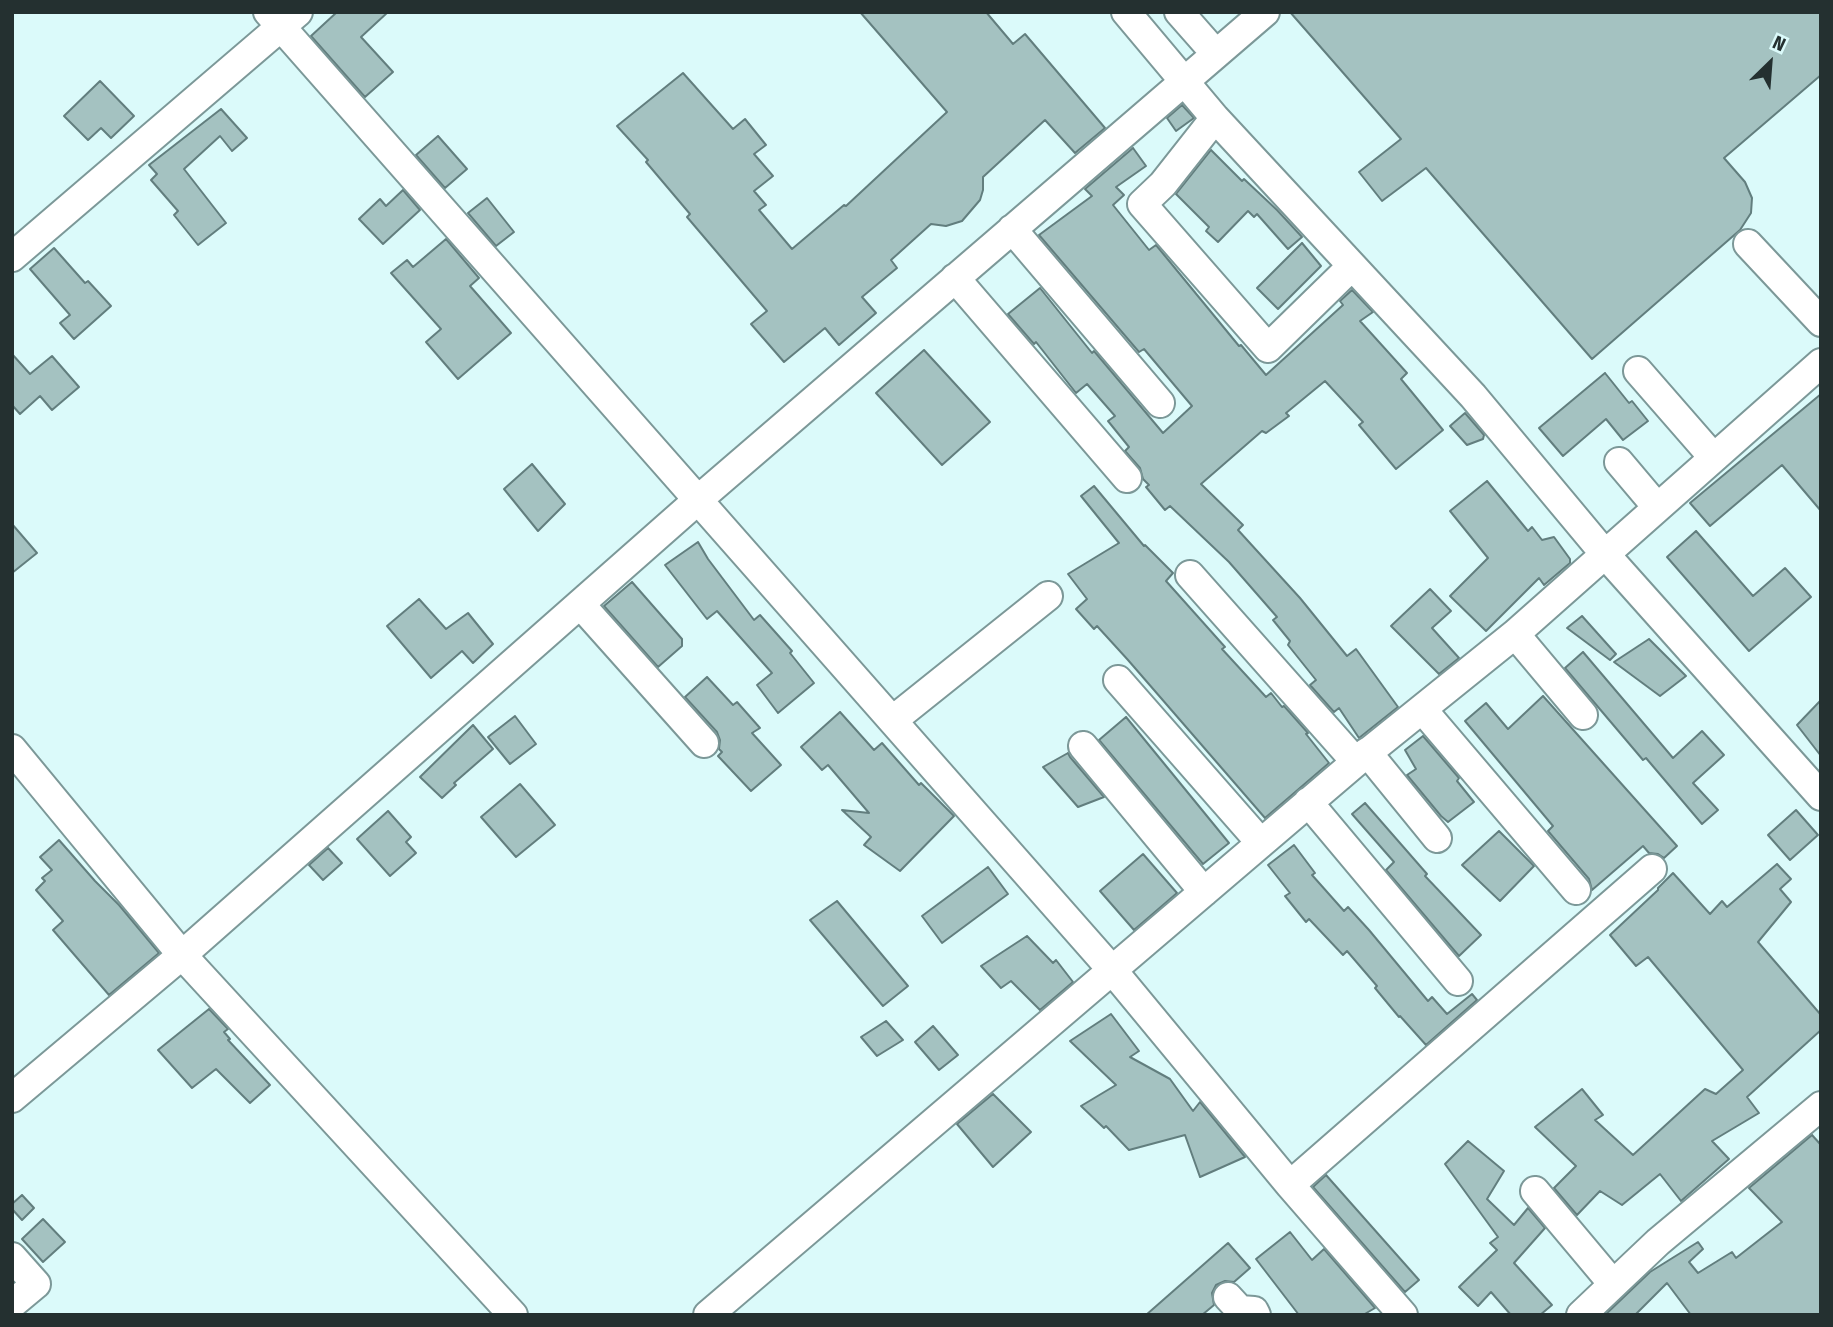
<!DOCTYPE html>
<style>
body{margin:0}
#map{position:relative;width:1833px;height:1327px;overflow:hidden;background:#dbfafa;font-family:"Fira Sans Condensed",sans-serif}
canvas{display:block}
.frame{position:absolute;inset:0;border:14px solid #243030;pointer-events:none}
.north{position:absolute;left:1735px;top:28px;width:70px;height:70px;-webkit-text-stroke:5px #dbfafa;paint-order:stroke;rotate:25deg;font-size:19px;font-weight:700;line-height:28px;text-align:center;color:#243030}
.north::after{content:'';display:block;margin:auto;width:24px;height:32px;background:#243030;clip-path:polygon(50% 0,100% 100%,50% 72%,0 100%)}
</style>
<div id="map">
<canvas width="1833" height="1327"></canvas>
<div class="frame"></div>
<div class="north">N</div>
</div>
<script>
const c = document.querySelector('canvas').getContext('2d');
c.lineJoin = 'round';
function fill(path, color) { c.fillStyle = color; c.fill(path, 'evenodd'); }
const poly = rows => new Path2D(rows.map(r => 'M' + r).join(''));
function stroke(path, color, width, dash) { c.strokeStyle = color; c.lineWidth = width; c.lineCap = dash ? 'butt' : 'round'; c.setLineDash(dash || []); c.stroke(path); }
const building = poly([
 [337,12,388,12,361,37,393,72,365,97,311,36,337,12],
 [860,12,986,12,1013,44,1025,34,1105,128,1075,153,1045,120,983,177,983,190,980,200,962,221,946,226,931,224,891,260,897,268,862,297,876,313,839,345,825,328,784,362,751,324,767,311,687,217,690,214,646,162,648,160,617,126,683,73,733,129,745,119,766,145,754,154,773,176,754,191,766,205,759,210,792,249,844,205,846,206,947,112,860,12],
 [1290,12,1821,12,1821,75,1724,158,1745,182,1752,198,1751,213,1740,230,1592,359,1426,168,1382,201,1359,172,1401,139,1290,12],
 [100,81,134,116,111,138,101,128,88,140,64,116,100,81],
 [1182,105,1194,118,1176,131,1167,118,1182,105],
 [221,109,247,138,232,151,220,136,184,169,226,223,198,245,174,215,178,211,151,180,157,174,149,165,221,109],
 [438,136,467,169,445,188,416,155,438,136],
 [1133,148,1146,166,1116,187,1124,195,1113,205,1149,250,1156,245,1239,346,1241,345,1266,375,1343,305,1340,301,1352,290,1373,312,1360,321,1407,373,1401,379,1443,430,1396,469,1359,425,1363,422,1325,381,1286,413,1289,416,1266,433,1262,431,1201,484,1243,525,1238,530,1300,598,1347,656,1356,649,1398,707,1359,738,1339,708,1334,712,1310,685,1316,680,1288,645,1290,641,1273,620,1277,617,1229,562,1170,506,1165,510,1146,487,1149,485,1143,479,1140,468,1125,451,1129,447,1108,421,1115,416,1087,384,1076,393,1036,342,1034,344,1008,314,1040,288,1092,353,1094,351,1163,433,1192,406,1144,349,1139,352,1039,235,1092,196,1085,189,1133,148],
 [1211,150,1242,181,1244,179,1277,210,1302,237,1288,249,1257,214,1254,217,1248,211,1218,242,1206,231,1209,227,1176,194,1211,150],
 [403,190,420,210,383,244,359,219,380,199,386,206,403,190],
 [487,198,514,232,496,246,468,213,487,198],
 [446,239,479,278,470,286,511,333,458,379,426,342,441,329,391,273,407,260,413,267,446,239],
 [1302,243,1321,266,1278,309,1257,288,1302,243],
 [54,248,85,283,88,281,111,306,74,339,60,323,70,315,30,269,54,248],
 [924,350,990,422,942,465,876,393,924,350],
 [12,354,30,374,52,356,79,387,52,410,40,396,20,414,12,405,12,354],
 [1605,373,1629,403,1632,401,1648,421,1623,440,1606,419,1563,456,1539,428,1605,373],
 [1821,394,1821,511,1782,465,1710,526,1690,503,1821,394],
 [1465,413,1484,435,1483,439,1467,445,1450,426,1465,413],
 [532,464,565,504,538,531,504,489,532,464],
 [1487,481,1528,531,1532,527,1542,540,1554,537,1570,559,1570,563,1544,585,1539,578,1486,631,1450,596,1488,558,1450,511,1487,481],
 [1094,486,1144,546,1145,545,1173,573,1166,581,1225,647,1222,649,1266,697,1271,693,1282,707,1284,706,1308,733,1306,734,1329,763,1265,818,1128,660,1097,626,1094,629,1076,609,1087,599,1068,574,1119,543,1081,496,1094,486],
 [12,524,37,553,12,573,12,524],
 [1696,531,1753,596,1785,568,1811,597,1749,651,1667,557,1696,531],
 [698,542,708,559,754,620,760,615,792,651,790,653,814,683,778,713,757,685,772,673,717,611,707,619,665,565,698,542],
 [632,582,682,639,682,646,658,667,604,606,632,582],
 [1430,589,1451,611,1432,628,1459,658,1439,674,1391,626,1430,589],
 [419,599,446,629,468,613,493,644,473,663,462,651,431,678,387,626,419,599],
 [1582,616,1616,654,1610,660,1567,628,1582,616],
 [1649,639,1686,676,1660,696,1614,662,1649,639],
 [1583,652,1673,758,1702,731,1724,755,1693,783,1718,810,1702,824,1646,758,1643,760,1565,668,1583,652],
 [707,677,733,705,737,702,760,728,752,733,781,765,751,791,718,756,722,752,719,749,720,740,717,732,685,697,707,677],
 [1543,696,1677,846,1664,858,1658,854,1649,853,1643,846,1592,890,1589,879,1548,831,1553,826,1465,721,1486,703,1508,729,1543,696],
 [1821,700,1821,756,1797,725,1821,700],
 [840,712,874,750,882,743,919,785,921,783,954,816,900,871,864,845,871,837,842,810,869,813,828,765,822,770,801,747,840,712],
 [515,716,536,744,510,764,488,737,515,716],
 [1126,717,1229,843,1203,864,1099,740,1126,717],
 [473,725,493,749,454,783,456,785,442,798,420,777,473,725],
 [1423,736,1459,778,1457,781,1474,802,1448,822,1441,816,1407,775,1416,769,1405,750,1423,736],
 [1068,753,1070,757,1104,797,1078,807,1043,767,1068,753],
 [520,784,555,825,516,857,481,817,520,784],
 [1365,803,1427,874,1425,876,1481,935,1459,956,1386,870,1394,862,1352,814,1365,803],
 [1796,810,1818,835,1790,860,1768,835,1796,810],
 [388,811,411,837,406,842,416,853,390,876,357,839,388,811],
 [1499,831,1534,866,1500,901,1462,865,1499,831],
 [59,840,95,881,119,905,159,953,109,995,53,930,63,921,36,890,45,881,42,878,52,870,40,857,59,840],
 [1294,845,1315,873,1312,875,1344,911,1348,907,1369,930,1428,1001,1432,997,1447,1014,1472,994,1477,1000,1426,1045,1400,1016,1399,1017,1375,988,1377,986,1347,951,1343,955,1309,919,1306,922,1285,896,1290,893,1268,865,1294,845],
 [328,848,342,863,323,880,309,865,328,848],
 [1143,854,1177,893,1134,930,1100,891,1143,854],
 [1777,864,1791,879,1780,889,1791,902,1758,942,1821,1015,1821,1030,1747,1097,1759,1113,1712,1141,1729,1159,1681,1201,1660,1174,1622,1205,1600,1191,1577,1215,1554,1188,1576,1166,1535,1127,1582,1089,1603,1115,1595,1120,1633,1155,1705,1089,1716,1094,1743,1070,1648,957,1636,966,1610,935,1658,890,1658,888,1673,873,1710,914,1722,901,1727,907,1777,864],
 [988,867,1008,894,942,943,922,916,988,867],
 [837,901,908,986,883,1006,810,920,837,901],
 [1027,936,1053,963,1056,960,1073,982,1040,1010,1011,981,1001,988,981,966,1027,936],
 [209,1009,228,1029,224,1032,230,1039,228,1040,270,1085,250,1103,216,1069,192,1088,158,1050,209,1009],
 [1111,1014,1139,1051,1130,1057,1170,1079,1193,1111,1200,1102,1245,1157,1200,1177,1185,1135,1129,1150,1106,1126,1104,1128,1081,1106,1116,1085,1070,1041,1111,1014],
 [886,1021,903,1040,877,1056,861,1037,886,1021],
 [933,1026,958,1055,939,1070,915,1042,933,1026],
 [993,1094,1031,1132,993,1167,957,1124,993,1094],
 [1812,1135,1821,1145,1821,1315,1691,1315,1667,1283,1635,1315,1605,1315,1650,1272,1698,1242,1703,1249,1689,1262,1698,1273,1732,1252,1736,1258,1782,1222,1749,1188,1812,1135],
 [1468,1141,1504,1171,1487,1199,1514,1225,1528,1208,1545,1228,1514,1263,1552,1305,1540,1315,1511,1315,1491,1292,1478,1306,1459,1287,1497,1250,1490,1243,1498,1237,1445,1164,1468,1141],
 [1326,1175,1419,1280,1405,1292,1313,1187,1326,1175],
 [22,1195,34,1208,22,1220,12,1209,12,1204,22,1195],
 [43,1219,65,1242,43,1262,22,1239,43,1219],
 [1290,1232,1312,1260,1324,1249,1375,1308,1363,1315,1299,1315,1256,1259,1290,1232],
 [1228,1243,1250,1268,1234,1282,1225,1281,1216,1285,1212,1293,1214,1305,1202,1315,1146,1315,1228,1243]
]);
const minor = poly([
 [268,12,1113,971,1290,1185,1403,1315],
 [1126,12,1215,118,1473,396,1604,553,1821,796],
 [1179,12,1216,54],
 [1215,118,1163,184,1142,204,1268,348,1352,266],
 [1012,229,1160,403],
 [1748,244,1821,322],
 [12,257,298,12],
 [955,278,1127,478],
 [1638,371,1713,457],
 [1619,462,1657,507],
 [1190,575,1356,762],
 [580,604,704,743],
 [1515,634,1583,715],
 [1118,680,1261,843],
 [1422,709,1576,890],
 [893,720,1048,596],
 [1083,746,1204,892],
 [12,749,182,955,513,1315],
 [1367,752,1437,838],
 [1308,802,1458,981],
 [12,1098,182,955,699,499,1265,12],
 [1290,1185,1652,869],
 [1535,1191,1613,1284],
 [12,1257,36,1284,12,1304],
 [1228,1297,1240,1310,1254,1311,1256,1315],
 [708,1315,1356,762,1515,634,1821,363],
 [1581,1315,1658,1242,1821,1106]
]);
fill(building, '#a4c2c1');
stroke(building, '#627e7e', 2);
stroke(minor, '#7c9898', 32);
stroke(minor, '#fff', 28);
</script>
